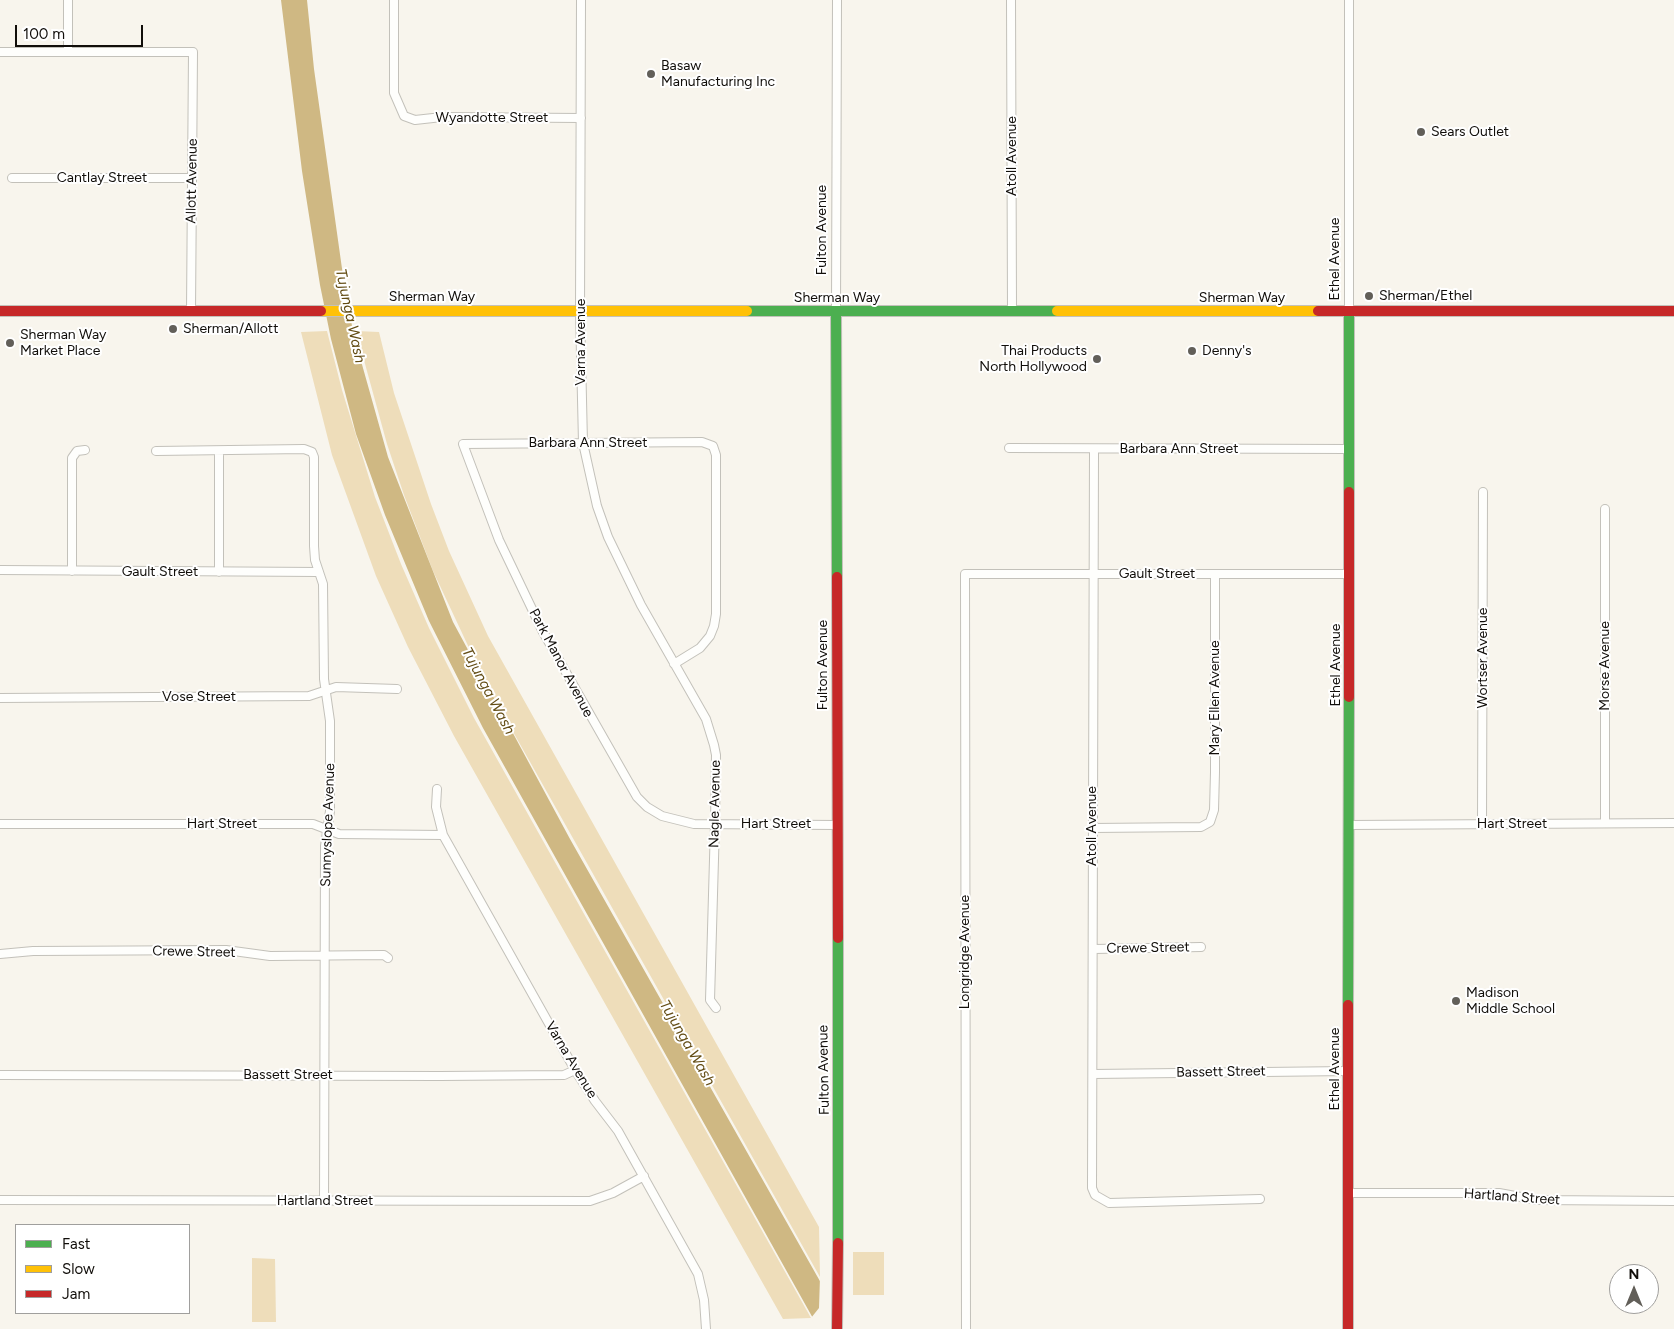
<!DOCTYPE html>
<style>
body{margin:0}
#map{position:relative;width:1674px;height:1329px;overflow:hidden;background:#f8f5ed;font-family:Figtree,sans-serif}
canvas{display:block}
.legend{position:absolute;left:15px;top:1224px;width:175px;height:90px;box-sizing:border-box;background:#fff;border:1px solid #a09f9d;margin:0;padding:6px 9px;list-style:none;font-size:15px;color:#110e0a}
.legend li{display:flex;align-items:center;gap:10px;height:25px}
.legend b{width:25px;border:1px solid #a09f9d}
.north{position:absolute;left:1609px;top:1264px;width:50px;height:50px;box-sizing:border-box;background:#fff;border:1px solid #a09f9d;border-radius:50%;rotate:0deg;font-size:14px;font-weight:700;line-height:20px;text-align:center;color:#110e0a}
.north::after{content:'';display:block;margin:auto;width:18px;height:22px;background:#625f59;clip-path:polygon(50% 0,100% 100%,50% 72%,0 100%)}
.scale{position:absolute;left:15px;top:25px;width:128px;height:22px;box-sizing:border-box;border:2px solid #110e0a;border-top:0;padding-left:6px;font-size:15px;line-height:18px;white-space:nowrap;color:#110e0a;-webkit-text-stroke:4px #fff;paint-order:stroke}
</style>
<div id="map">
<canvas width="1674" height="1329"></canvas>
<ul class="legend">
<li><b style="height:6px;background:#4caf50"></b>Fast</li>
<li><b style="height:6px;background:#ffc107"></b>Slow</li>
<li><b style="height:6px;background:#c62828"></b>Jam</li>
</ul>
<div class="north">N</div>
<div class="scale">100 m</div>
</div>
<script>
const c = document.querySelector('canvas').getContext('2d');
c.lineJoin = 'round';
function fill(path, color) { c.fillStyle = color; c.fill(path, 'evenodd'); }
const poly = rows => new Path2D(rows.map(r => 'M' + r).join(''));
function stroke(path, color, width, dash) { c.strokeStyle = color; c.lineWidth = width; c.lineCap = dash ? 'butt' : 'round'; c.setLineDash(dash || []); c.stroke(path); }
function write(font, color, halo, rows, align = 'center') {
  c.font = font + ' Figtree,sans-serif'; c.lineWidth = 4; c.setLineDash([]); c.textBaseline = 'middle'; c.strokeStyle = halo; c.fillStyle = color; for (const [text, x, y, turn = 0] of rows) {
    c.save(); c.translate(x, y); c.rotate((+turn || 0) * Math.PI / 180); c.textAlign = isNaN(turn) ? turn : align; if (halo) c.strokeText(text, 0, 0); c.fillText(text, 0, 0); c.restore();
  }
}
const green = poly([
 [327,331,342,390,375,497,401,564,429,628,474,718,811,1318,783,1319,454,736,408,647,376,576,332,455,301,332],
 [356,331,379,332,394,393,431,504,449,551,488,636,819,1227,820,1277,485,682,433,571,404,495,387,444],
 [853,1252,884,1252,884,1295,853,1295],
 [252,1258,275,1259,276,1322,252,1322]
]);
const water = poly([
 [281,0,307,0,314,69,345,290,354,336,388,457,453,622,570,839,847,1329,819,1329,483,728,429,621,385,515,356,434,331,339,320,285,302,171]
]);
const pier = poly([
 [820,1277,850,1329,817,1329,811,1318,819,1308]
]);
const street = poly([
 [68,0,68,52],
 [394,0,394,93,404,116,415,120,442,117,581,118],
 [581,0,580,312,583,443,597,506,608,537,641,605,706,719,714,745,716,755,715,824,710,1000,716,1008],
 [1011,0,1012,311],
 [0,52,193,52,191,311],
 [12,178,192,178],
 [836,311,837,0],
 [1349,311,1349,0],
 [1009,448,1349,449],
 [1094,449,1092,1188,1095,1195,1109,1203,1260,1199],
 [156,451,304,449,312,452,314,457,314,546,315,560,323,584,324,679,330,721,330,811,325,846,324,1201],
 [1605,509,1605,823],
 [0,570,319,572],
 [72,571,72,458,77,451,85,450],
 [219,572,219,451],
 [674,664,700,648,710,636,714,626,716,614,716,455,713,446,702,442,463,444,499,540,543,632,637,797,647,807,662,816,694,824,837,825],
 [0,698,309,696,336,687,397,689],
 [437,789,436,807,443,835,575,1070,595,1101,618,1131,698,1274,704,1300,706,1329],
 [0,824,313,824,339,834,443,835],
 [1482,824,1483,492],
 [1350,825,1674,823],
 [1092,828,1201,827,1210,822,1214,810,1215,772,1215,574],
 [1094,949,1201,947],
 [0,954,33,951,226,950,270,956,384,955,388,958],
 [1093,1074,1349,1071],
 [0,1075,440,1076,564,1075,575,1070],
 [1349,1193,1499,1193,1537,1200,1674,1201],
 [0,1200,590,1201,613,1193,644,1176],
 [966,1329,965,574,1349,574]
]);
const fast = poly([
 [747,311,1057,311],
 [836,311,837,577],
 [1349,492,1349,311],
 [1348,1005,1349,697],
 [838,1243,838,938]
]);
const slow = poly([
 [321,311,747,311],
 [1057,311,1318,311]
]);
const jam = poly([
 [0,311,321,311],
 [1318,311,1674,311],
 [837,577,838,938],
 [1349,697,1349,492],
 [837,1329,838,1243],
 [1348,1329,1348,1005]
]);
const markers = [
 [651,74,5,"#625f59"],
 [1421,132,5,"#625f59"],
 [1369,296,5,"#625f59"],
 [173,329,5,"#625f59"],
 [10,343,5,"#625f59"],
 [1192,351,5,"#625f59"],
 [1097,359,5,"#625f59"],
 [1456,1001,5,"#625f59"]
];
const poiNames = [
 ["Basaw",661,66],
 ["Manufacturing Inc",661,82],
 ["Sears Outlet",1431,132],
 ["Sherman/Ethel",1379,296],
 ["Sherman/Allott",183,329],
 ["Sherman Way",20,335],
 ["Market Place",20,351],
 ["Thai Products",1087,351,"right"],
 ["North Hollywood",1087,367,"right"],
 ["Denny's",1202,351],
 ["Madison",1466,993],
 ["Middle School",1466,1009]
];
const streetNames = [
 ["Wyandotte Street",492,118],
 ["Atoll Avenue",1012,156,-90],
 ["Cantlay Street",102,178],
 ["Allott Avenue",192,181,-89],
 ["Fulton Avenue",822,230,-90],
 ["Ethel Avenue",1335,259,-90],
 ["Sherman Way",432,297],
 ["Sherman Way",837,298],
 ["Sherman Way",1242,298],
 ["Varna Avenue",581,342,-90],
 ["Barbara Ann Street",588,443],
 ["Barbara Ann Street",1179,449],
 ["Gault Street",160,572],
 ["Gault Street",1157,574],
 ["Wortser Avenue",1483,658,-90],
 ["Park Manor Avenue",561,663,62],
 ["Fulton Avenue",823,665,-90],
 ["Ethel Avenue",1336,665,-90],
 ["Morse Avenue",1605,666,-90],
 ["Vose Street",199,697],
 ["Mary Ellen Avenue",1215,698,-90],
 ["Nagle Avenue",715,804,-89],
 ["Hart Street",222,824],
 ["Hart Street",776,824],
 ["Hart Street",1512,824],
 ["Sunnyslope Avenue",328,825,-88],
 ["Atoll Avenue",1092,826,-90],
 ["Crewe Street",1148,948,-1],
 ["Crewe Street",194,952,1],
 ["Longridge Avenue",965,952,-90],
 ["Varna Avenue",571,1060,59],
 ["Ethel Avenue",1335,1069,-90],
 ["Fulton Avenue",824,1070,-91],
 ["Bassett Street",1221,1072,-1],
 ["Bassett Street",288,1075],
 ["Hartland Street",1512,1197,4],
 ["Hartland Street",325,1201]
];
const waterNames = [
 ["Tujunga Wash",350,316,78],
 ["Tujunga Wash",488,691,62],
 ["Tujunga Wash",687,1043,60]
];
fill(green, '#eeddba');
fill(water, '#cfb883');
fill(pier, '#f8f5ed');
stroke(street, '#c3c1ba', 10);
stroke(fast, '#c3c1ba', 12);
stroke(slow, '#c3c1ba', 12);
stroke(jam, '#c3c1ba', 12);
stroke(street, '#fefefc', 8);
stroke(fast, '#4caf50', 10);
stroke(slow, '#ffc107', 10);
stroke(jam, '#c62828', 10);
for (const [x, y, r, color] of markers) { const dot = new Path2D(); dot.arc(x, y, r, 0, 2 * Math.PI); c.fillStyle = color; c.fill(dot); stroke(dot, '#fff', 2); }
write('14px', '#110e0a', '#fff', poiNames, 'left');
write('14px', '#110e0a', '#fff', streetNames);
write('italic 15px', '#644d15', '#fff', waterNames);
</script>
